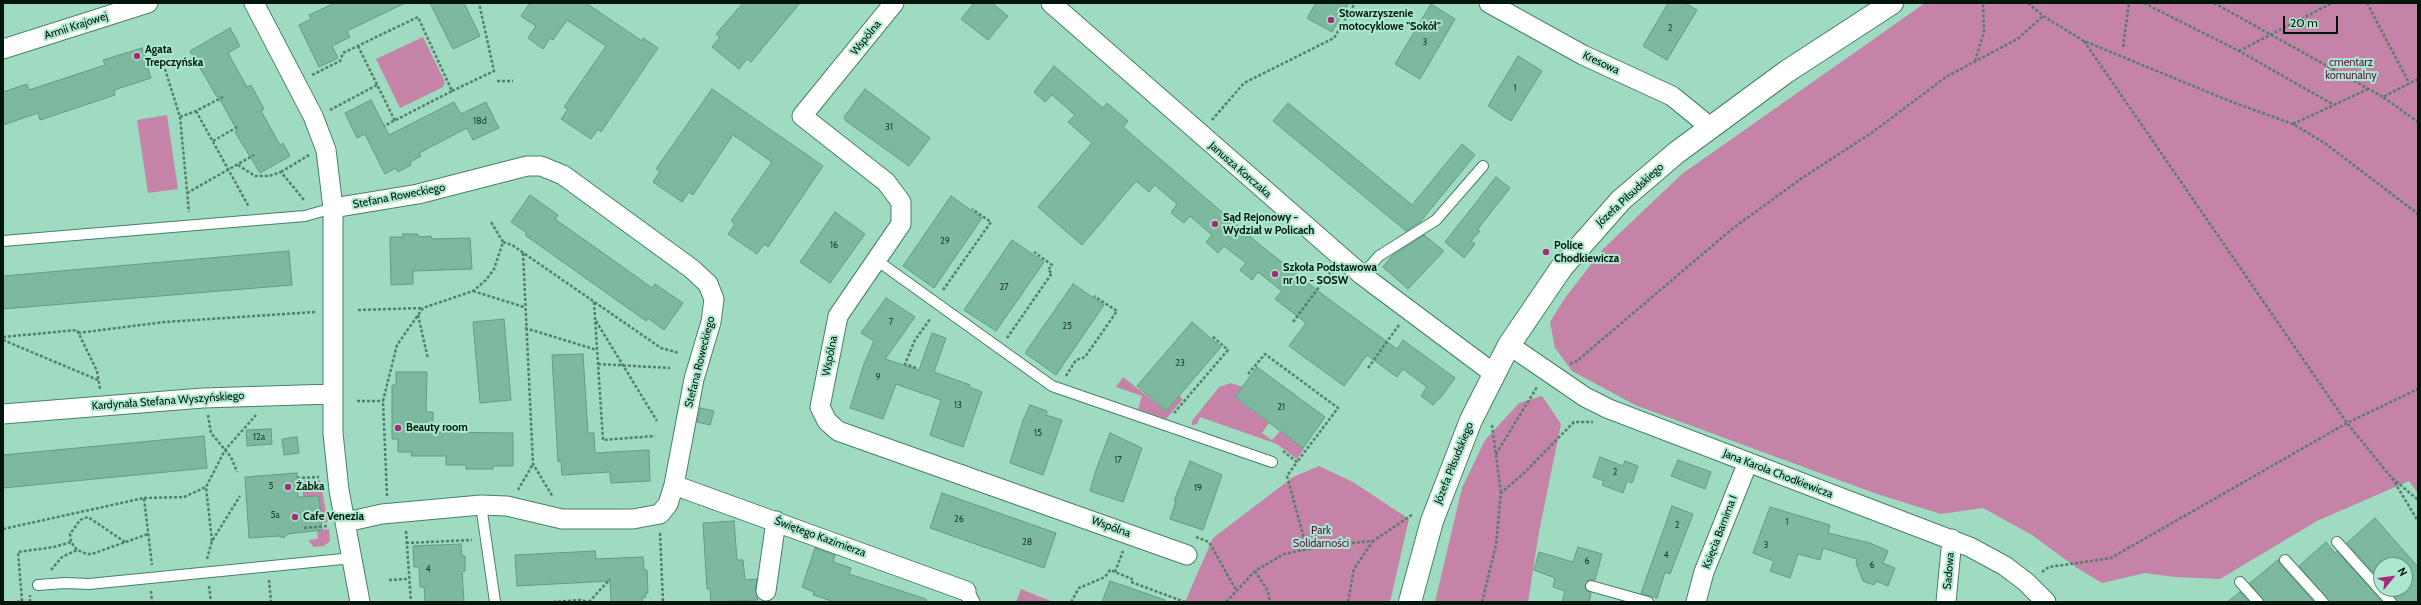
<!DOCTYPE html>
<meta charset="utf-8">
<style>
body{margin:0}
#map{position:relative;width:2421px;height:605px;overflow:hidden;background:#9edbc0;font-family:Cabin,sans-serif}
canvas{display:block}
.frame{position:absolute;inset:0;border:4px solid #00150c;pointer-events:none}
.north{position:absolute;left:2373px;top:557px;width:40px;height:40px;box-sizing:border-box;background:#abe8cd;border:1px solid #679480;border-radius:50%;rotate:61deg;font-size:11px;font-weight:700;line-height:16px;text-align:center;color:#00150c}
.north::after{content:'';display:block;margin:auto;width:14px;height:18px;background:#a6297a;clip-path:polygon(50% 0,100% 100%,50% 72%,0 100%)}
.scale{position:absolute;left:2283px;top:16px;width:55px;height:18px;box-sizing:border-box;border:2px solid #00150c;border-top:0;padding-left:5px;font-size:12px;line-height:14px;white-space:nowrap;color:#00150c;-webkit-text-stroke:3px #abe8cd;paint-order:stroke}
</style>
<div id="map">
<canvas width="2421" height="605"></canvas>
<div class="frame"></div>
<div class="north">N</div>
<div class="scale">20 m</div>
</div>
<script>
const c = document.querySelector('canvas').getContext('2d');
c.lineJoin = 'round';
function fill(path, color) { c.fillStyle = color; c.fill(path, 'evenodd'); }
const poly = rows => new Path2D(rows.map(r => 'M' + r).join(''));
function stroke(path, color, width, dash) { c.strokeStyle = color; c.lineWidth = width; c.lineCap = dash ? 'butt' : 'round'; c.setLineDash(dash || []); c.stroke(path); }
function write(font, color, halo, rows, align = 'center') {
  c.font = font + ' Cabin,sans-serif'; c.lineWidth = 4; c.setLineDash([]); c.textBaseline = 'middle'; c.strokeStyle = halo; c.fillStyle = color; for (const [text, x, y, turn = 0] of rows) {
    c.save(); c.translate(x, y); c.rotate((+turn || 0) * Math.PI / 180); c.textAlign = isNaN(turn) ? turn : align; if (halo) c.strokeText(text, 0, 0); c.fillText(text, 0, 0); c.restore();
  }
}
const green = poly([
 [1925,3,2418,3,2418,493,2409,481,2317,521,2220,579,2175,577,2145,573,2102,583,2077,568,2032,535,1983,508,1941,514,1877,494,1635,405,1572,371,1555,348,1550,322,1565,298,1603,249,1682,174],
 [423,37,445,82,443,87,400,108,376,59],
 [167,115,178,189,148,193,137,120],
 [1123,377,1166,411,1179,396,1183,399,1166,419,1138,409,1142,396,1116,387],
 [1231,383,1243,387,1235,398,1269,423,1262,433,1272,440,1280,431,1304,449,1297,459,1277,444,1200,417,1197,424,1192,425,1192,421,1219,387],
 [1542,396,1561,424,1539,532,1528,602,1435,602,1462,488,1485,440,1519,403],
 [1319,466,1353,482,1409,519,1390,602,1185,602,1213,538,1293,477],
 [320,480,323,496,328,522,321,523,319,496,303,497,302,481],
 [329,529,330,541,324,546,314,547,308,540,318,539,317,530],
 [1021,589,1053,602,1016,602]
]);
const building = poly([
 [335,3,405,3,347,31,350,37,332,46,338,58,319,67,299,25,311,19,309,15,335,3],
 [430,3,464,3,480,36,453,49,430,3],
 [530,3,586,3,642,41,643,38,658,48,601,132,598,129,591,139,561,119,568,109,564,107,606,46,567,20,553,40,550,38,543,49,528,38,536,26,521,16,530,3],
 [743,3,800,3,751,62,747,59,739,69,712,47,720,37,716,34,743,3],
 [974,3,992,3,1008,16,988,40,961,19,974,3],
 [1316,3,1349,3,1332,32,1307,18,1316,3],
 [1668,3,1685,3,1697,10,1667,60,1643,46,1668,3],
 [1431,4,1455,19,1420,79,1395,64,1431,4],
 [230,28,240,46,228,53,247,87,251,85,264,109,261,111,280,145,283,143,290,156,260,173,235,132,237,130,218,96,217,97,190,51,230,28],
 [142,48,151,78,114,90,115,95,40,120,38,113,3,125,3,92,27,84,29,90,105,65,103,60,142,48],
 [1518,56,1542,71,1511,121,1488,106,1518,56],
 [1054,66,1103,108,1107,103,1128,121,1123,127,1259,244,1326,297,1397,349,1403,340,1455,378,1441,397,1433,405,1421,396,1427,387,1403,369,1397,377,1367,355,1344,386,1289,346,1306,323,1275,299,1282,291,1258,272,1252,280,1240,270,1246,263,1224,246,1218,253,1206,242,1212,235,1190,216,1184,223,1171,213,1177,204,1155,185,1149,192,1136,181,1082,245,1038,207,1092,143,1068,122,1075,115,1052,95,1045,102,1034,92,1054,66],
 [712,89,823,166,768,247,764,244,757,254,728,234,735,224,731,221,772,162,749,146,733,135,693,195,689,192,682,202,653,182,660,171,656,169,712,89],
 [865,89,930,138,909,166,846,121,844,117,865,89],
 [371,100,389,135,454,102,461,114,486,102,499,128,473,140,467,128,419,153,421,156,410,162,411,165,398,172,396,168,385,174,365,134,357,138,345,113,371,100],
 [1288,103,1412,205,1462,144,1475,155,1420,222,1406,231,1273,121,1288,103],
 [1496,177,1510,188,1477,230,1480,231,1471,241,1475,244,1464,258,1445,242,1496,177],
 [530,195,558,215,555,219,637,277,652,288,655,284,683,303,664,330,648,318,646,321,525,235,527,233,511,222,530,195],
 [951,196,982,218,934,288,903,266,951,196],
 [835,212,865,234,830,283,800,262,835,212],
 [403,234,418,234,418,237,431,236,432,239,470,238,472,269,413,271,413,284,391,285,390,237,403,237,403,234],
 [1424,235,1444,251,1408,289,1383,267,1392,256,1424,235],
 [1012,240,1044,262,996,331,964,310,1012,240],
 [289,251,292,285,3,309,3,276,289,251],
 [1073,284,1104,305,1056,375,1025,353,1073,284],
 [886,298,915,317,885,359,919,370,932,333,946,338,934,372,970,385,969,387,982,392,963,447,930,435,941,400,896,384,883,419,850,408,864,364,874,341,861,333,886,298],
 [504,319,511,400,480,403,473,322,504,319],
 [1192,322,1221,347,1166,411,1137,386,1192,322],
 [583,354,588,433,594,433,595,453,649,450,650,481,611,483,610,472,562,475,561,461,558,462,552,355,583,354],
 [1257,367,1325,417,1303,448,1235,397,1257,367],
 [396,372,427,372,426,412,433,412,433,432,513,433,513,466,493,466,493,469,466,469,466,465,446,465,446,456,411,456,412,452,398,452,398,439,392,439,392,385,396,385,396,372],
 [1030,405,1047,411,1046,415,1062,420,1043,475,1010,463,1023,420,1030,405],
 [700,408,714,411,710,425,697,422,700,408],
 [271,429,272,444,247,446,246,430,271,429],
 [1110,433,1142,448,1123,502,1090,491,1095,473,1110,433],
 [204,436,207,468,3,488,3,455,204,436],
 [297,437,299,453,284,455,282,439,297,437],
 [1600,457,1623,466,1625,461,1638,466,1632,483,1627,481,1623,493,1602,485,1604,481,1593,477,1600,457],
 [1678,460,1711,472,1705,489,1671,476,1678,460],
 [1190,461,1222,475,1203,530,1170,519,1176,501,1174,501,1190,461],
 [297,473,298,497,319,496,322,530,287,534,284,538,279,536,249,538,245,477,297,473],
 [942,493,1056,533,1044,568,930,528,942,493],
 [1672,506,1693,514,1670,574,1665,572,1657,598,1641,593,1672,506],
 [1770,507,1830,525,1828,533,1870,543,1888,551,1883,563,1895,568,1888,586,1876,581,1874,585,1863,581,1856,563,1857,559,1823,548,1820,560,1798,554,1790,578,1770,571,1774,561,1753,553,1770,507],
 [2375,518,2418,567,2418,602,2397,602,2388,589,2405,589,2405,565,2381,565,2381,581,2347,543,2375,518],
 [734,521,737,560,743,560,745,580,757,579,755,590,758,600,711,602,710,589,707,589,703,523,734,521],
 [2326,542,2335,553,2337,551,2382,602,2329,602,2299,566,2326,542],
 [461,544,462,556,465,556,465,571,462,572,464,602,425,602,424,587,420,587,419,567,414,567,413,546,461,544],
 [1578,547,1602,554,1595,580,1589,580,1585,585,1586,590,1591,593,1589,602,1562,602,1565,591,1553,587,1555,578,1534,570,1539,552,1573,562,1578,547],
 [815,548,835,555,833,562,851,568,849,574,926,599,926,602,835,602,813,595,814,592,802,587,815,548],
 [595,551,596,559,643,557,644,570,647,570,648,593,645,593,646,597,642,598,643,602,611,602,610,581,517,586,515,555,595,551],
 [2278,560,2280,564,2314,602,2264,602,2250,583,2278,560],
 [1110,581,1165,600,1165,602,1102,602,1110,581],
 [2240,592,2249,602,2227,602,2240,592]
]);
const path = poly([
 [2028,3,2043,16,2084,41,2232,102,2293,124,2326,144,2418,214],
 [2144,3,2239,51,2334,105],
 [2214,3,2383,97],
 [2367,3,2409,83],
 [2084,41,2347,423,2390,476,2418,500],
 [358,46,395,121],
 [2123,47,2129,3],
 [2239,51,2332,3],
 [1975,61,1984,32,1983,3],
 [165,69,180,117,189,212],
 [312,75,340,61,343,53,418,17,452,91,384,126],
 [2418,79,2383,97,2418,122],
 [497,81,513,81],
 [452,91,494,71,479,3],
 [330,110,377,85],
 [196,111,249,207],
 [180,117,196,111,223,97],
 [1212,120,1244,83,1334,38,1355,3],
 [2293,124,2368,89],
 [213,141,239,126],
 [238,165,255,176,269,176,281,172,304,200],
 [281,172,309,155],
 [187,193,254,155],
 [503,242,512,245,661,348,679,353],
 [523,253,533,464,553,497],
 [943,290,991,222,972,209],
 [473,291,524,307],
 [594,302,603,440,655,436],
 [358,310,422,308],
 [418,315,428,359],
 [596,321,657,421],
 [1293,322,1331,271],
 [525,328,597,350],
 [78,333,165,322,315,312],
 [3,337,77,330,97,371,100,389],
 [1007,338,1052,273,1048,270,1052,265,1034,252],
 [3,340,98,380],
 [598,364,670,368],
 [1570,364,1577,361,1732,229,1802,178,1870,134,1946,77,2019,38,2043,16],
 [916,368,905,364,915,340,930,319],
 [1368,368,1399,325],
 [1248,374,1265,354,1338,408,1297,462],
 [1066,376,1076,360,1085,357,1117,311,1094,296],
 [357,401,383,401],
 [1174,413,1228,350,1212,336],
 [208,415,211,433,231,457,237,472],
 [1492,425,1501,493],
 [1283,451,1297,462,1287,476,1307,549],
 [1496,454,1537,387],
 [297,478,319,477],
 [2392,478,2418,521],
 [518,490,533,464],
 [387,496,383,401,397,345,423,308,473,291,486,280,494,269,503,242,491,222],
 [144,498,184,497,206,487],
 [304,528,328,526],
 [3,529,144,498,152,565],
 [406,531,411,602],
 [660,533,663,602],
 [1196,537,1209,542,1236,590],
 [212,541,206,487,225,450,256,415],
 [125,542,88,517,80,520,70,534,71,542,77,550,87,554,92,554,148,534],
 [406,543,472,540],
 [207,559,212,541,240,496],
 [51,570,62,557,77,550],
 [1255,571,1268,591,1270,602],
 [1115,572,1123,551],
 [2042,572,2049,567,2111,558,2347,423,2418,389],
 [269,580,271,602],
 [389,580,409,579],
 [209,586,211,602],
 [151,591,152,602],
 [17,602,22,601,18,552,54,547,71,542],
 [30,602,30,595],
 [553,602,580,600,589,602],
 [589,602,610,579],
 [1071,602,1079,588,1105,577,1110,570,1132,579,1131,582,1185,602],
 [1226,602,1255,571,1284,554,1323,546,1373,541,1413,514],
 [1348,602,1354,569,1373,541],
 [1482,602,1496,545,1501,493,1524,473,1574,422,1593,422]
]);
const service = poly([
 [3,241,305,216,333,208],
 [875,259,1052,386,1272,462],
 [1362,275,1379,256,1436,220,1483,166],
 [481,505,495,602],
 [2337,542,2391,602],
 [2285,560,2323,602],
 [2240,582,2258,602],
 [38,585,65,583,89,584,353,558],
 [1591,586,1648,602]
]);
const pedestrian = poly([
 [966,591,972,602]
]);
const minor = poly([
 [254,3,313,116,326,150,333,208,333,433,339,490,360,602],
 [894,3,802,116,886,182,901,202,901,224,838,316,820,407,827,421,838,431,1187,555],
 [1051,3,1362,275,1493,373],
 [1489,3,1583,55,1672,96,1710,127],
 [3,49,148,3],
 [333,208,418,194,527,166,541,166,563,175,692,269,708,284,714,299,711,322,694,379,674,485,668,504,660,514,633,519,562,519,507,506,481,505,382,514,346,522],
 [1509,345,1585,397,1609,409,1970,547,2005,566,2026,582,2046,602],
 [3,414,203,398,332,394],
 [674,485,966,591],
 [766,591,776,521],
 [1696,602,1704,572,1748,462],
 [1946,602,1952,539]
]);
const tertiary = poly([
 [1410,602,1432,521,1471,420,1509,345,1562,267,1621,200,1676,153,1786,72,1892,3]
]);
const markers = [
 [1331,20,4,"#a6297a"],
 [137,56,4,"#a6297a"],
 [1215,224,4,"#a6297a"],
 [1546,252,4,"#a6297a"],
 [1275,274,4,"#a6297a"],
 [398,428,4,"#a6297a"],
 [288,487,4,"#a6297a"],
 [295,517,4,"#a6297a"]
];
const numberNames = [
 ["2",1670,28],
 ["3",1425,42],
 ["1",1515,88],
 ["18d",480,121],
 ["31",889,127],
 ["29",945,241],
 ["16",834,245],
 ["27",1004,287],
 ["7",891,322],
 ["25",1067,326],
 ["23",1180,363],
 ["9",878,377],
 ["13",958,405],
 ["21",1281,407],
 ["15",1038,433],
 ["12a",259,437],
 ["17",1118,460],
 ["2",1615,472],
 ["5",271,486],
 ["19",1198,488],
 ["5a",275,515],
 ["26",959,519],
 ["1",1787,522],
 ["2",1677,525],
 ["28",1027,542],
 ["3",1766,545],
 ["4",1666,555],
 ["6",1587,561],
 ["6",1872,565],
 ["4",428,569]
];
const poiNames = [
 ["Stowarzyszenie",1339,14],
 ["motocyklowe \"Sokół\"",1339,27],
 ["Agata",145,50],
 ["Trepczyńska",145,63],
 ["Sąd Rejonowy -",1223,218],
 ["Wydział w Policach",1223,231],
 ["Police",1554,246],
 ["Chodkiewicza",1554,259],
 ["Szkoła Podstawowa",1283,268],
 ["nr 10 - SOSW",1283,281],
 ["Beauty room",406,428],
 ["Żabka",296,487],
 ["Cafe Venezia",303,517]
];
const streetNames = [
 ["Armii Krajowej",76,26,-18],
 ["Wspólna",866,38,-51],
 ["Kresowa",1601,63,25],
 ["Janusza Korczaka",1240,170,41],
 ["Józefa Piłsudskiego",1630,195,-43],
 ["Stefana Roweckiego",399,196,-11],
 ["Wspólna",830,356,-79],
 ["Stefana Roweckiego",700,362,-76],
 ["Kardynała Stefana Wyszyńskiego",168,401,-4],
 ["Józefa Piłsudskiego",1454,463,-68],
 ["Jana Karola Chodkiewicza",1778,474,21],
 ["Wspólna",1111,527,20],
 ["Księcia Barnima I",1720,532,-69],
 ["Świętego Kazimierza",820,537,20],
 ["Sadowa",1949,571,-85]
];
const parkNames = [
 ["cmentarz",2351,63],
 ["komunalny",2351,76],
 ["Park",1321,531],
 ["Solidarności",1321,544]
];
fill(green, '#c683a8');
fill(building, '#7db99f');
stroke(building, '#619c83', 1);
stroke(service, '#468068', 12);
stroke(pedestrian, '#468068', 17);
stroke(minor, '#468068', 21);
stroke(tertiary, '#468068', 24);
stroke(path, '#547f6c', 2.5, [3, 2]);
stroke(service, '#fff', 10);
stroke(pedestrian, '#fff', 15);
stroke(minor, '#fff', 19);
stroke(tertiary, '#fff', 22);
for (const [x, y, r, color] of markers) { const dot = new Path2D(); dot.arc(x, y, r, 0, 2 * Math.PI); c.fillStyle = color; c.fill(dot); stroke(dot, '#abe8cd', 1.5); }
write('9px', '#1f3e31', null, numberNames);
write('bold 11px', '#00150c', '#abe8cd', poiNames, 'left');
write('11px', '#00150c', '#abe8cd', streetNames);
write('11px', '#5f0e44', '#abe8cd', parkNames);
</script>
